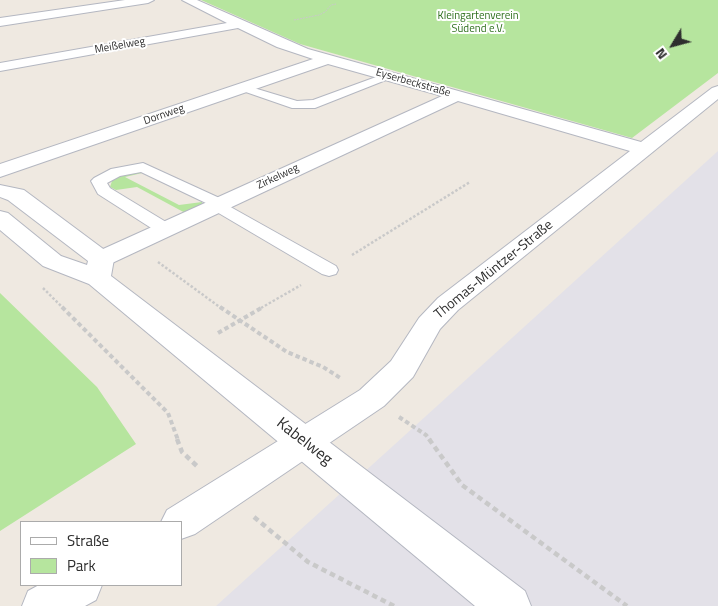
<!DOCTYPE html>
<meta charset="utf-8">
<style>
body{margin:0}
#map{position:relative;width:718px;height:606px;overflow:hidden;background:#efe9e1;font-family:"Titillium Web",sans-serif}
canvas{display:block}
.legend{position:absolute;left:20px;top:521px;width:162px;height:65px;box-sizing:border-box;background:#fff;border:1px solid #ababab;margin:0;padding:6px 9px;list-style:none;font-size:15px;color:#2e2e2e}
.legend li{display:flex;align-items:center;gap:10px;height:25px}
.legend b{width:25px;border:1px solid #ababab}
.north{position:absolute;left:648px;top:20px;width:50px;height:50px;-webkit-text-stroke:4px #fff;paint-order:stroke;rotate:233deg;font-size:14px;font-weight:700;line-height:20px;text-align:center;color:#2e2e2e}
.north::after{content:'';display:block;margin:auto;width:18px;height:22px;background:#2e2e2e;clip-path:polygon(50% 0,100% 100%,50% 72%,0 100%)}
</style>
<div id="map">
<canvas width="718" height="606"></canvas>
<ul class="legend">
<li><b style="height:6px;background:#fff"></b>Straße</li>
<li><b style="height:14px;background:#b6e59e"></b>Park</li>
</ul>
<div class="north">N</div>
</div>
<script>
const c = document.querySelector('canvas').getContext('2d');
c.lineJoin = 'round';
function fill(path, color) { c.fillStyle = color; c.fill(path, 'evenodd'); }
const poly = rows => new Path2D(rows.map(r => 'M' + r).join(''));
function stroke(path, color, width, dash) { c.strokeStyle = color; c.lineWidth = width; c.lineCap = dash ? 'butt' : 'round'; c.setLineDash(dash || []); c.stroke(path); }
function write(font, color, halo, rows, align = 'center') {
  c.font = font + ' "Titillium Web",sans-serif'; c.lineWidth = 4; c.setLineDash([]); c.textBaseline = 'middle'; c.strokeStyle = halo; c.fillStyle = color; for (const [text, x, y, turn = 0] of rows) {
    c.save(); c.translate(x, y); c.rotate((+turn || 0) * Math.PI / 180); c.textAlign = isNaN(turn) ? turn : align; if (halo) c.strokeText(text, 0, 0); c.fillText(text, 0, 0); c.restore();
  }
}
const industrial = poly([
 [718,151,718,606,216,606,383,455]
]);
const green = poly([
 [201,0,718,0,718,73,632,138,300,44],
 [135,172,142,173,125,177,179,205,202,202,202,207,189,215,137,187,116,190,110,187,113,178],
 [0,293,97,387,136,444,0,531]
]);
const pathFar3 = poly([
 [294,20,319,15,325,12,331,5,336,4]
]);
const pathFar2 = poly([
 [352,255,470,182],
 [158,262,221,308],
 [43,288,63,308],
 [261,308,301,285]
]);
const pathFar1 = poly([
 [62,307,168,413,178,440],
 [220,307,287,352,323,367,342,379],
 [218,333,263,307],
 [399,417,426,435,430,440]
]);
const path = poly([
 [177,439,182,452,199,468],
 [429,439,462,485,627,606],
 [254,517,308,562,394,606]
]);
const lane = poly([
 [387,73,393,76,391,78,315,108,292,108,240,90,238,88,244,85,297,101,313,100,387,73],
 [143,163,226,201,227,205,336,266,338,270,336,274,329,276,322,274,210,208,208,204,141,172,120,176,107,183,110,188,171,225,174,229,171,233,165,234,159,233,98,194,91,181,94,178,111,169,143,163]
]);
const street = poly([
 [125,0,154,0,148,3,0,26,0,18,125,0],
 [182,0,197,0,308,49,641,142,712,88,718,86,718,99,458,310,440,329,413,377,384,406,195,534,181,539,181,522,161,522,167,510,360,390,391,361,419,318,438,298,630,151,458,101,110,264,101,267,92,264,88,259,92,254,442,96,328,64,0,177,0,164,313,59,277,47,238,28,0,71,0,63,227,23,182,0],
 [39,585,102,585,96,600,85,606,22,606,28,591,39,585]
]);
const secondary = poly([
 [0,185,24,190,110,254,114,259,111,276,525,591,531,606,475,606,89,284,43,266,0,230,0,211,8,213,61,256,87,265,88,261,8,200,0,197,0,185]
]);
const farParknames = [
 ["Kleingartenverein",478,16],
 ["Südend e.V.",478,29]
];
const farStreetnames = [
 ["Meißelweg",120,46,-10],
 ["Eyserbeckstraße",413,83,16],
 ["Dornweg",164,115,-19],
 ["Zirkelweg",278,177,-25]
];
const streetNames = [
 ["Thomas-Müntzer-Straße",494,270,-39]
];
const nearStreetnames = [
 ["Kabelweg",304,442,38]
];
fill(industrial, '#e3e1e8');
fill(green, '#b6e59e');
stroke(lane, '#b4b7c1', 2);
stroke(street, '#b4b7c1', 2);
stroke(secondary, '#b4b7c1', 2);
stroke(pathFar3, '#c9c9c9', 1, [2, 1]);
stroke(pathFar2, '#c9c9c9', 2.5, [2.5, 2]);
stroke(pathFar1, '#c9c9c9', 4, [4.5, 3]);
stroke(path, '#c9c9c9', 4.5, [5.5, 4]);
fill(lane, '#fff');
fill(street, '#fff');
fill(secondary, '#fff');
write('11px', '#2c6e1b', '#fff', farParknames);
write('11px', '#2e2e2e', '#fff', farStreetnames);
write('14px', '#2e2e2e', '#fff', streetNames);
write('16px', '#2e2e2e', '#fff', nearStreetnames);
</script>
